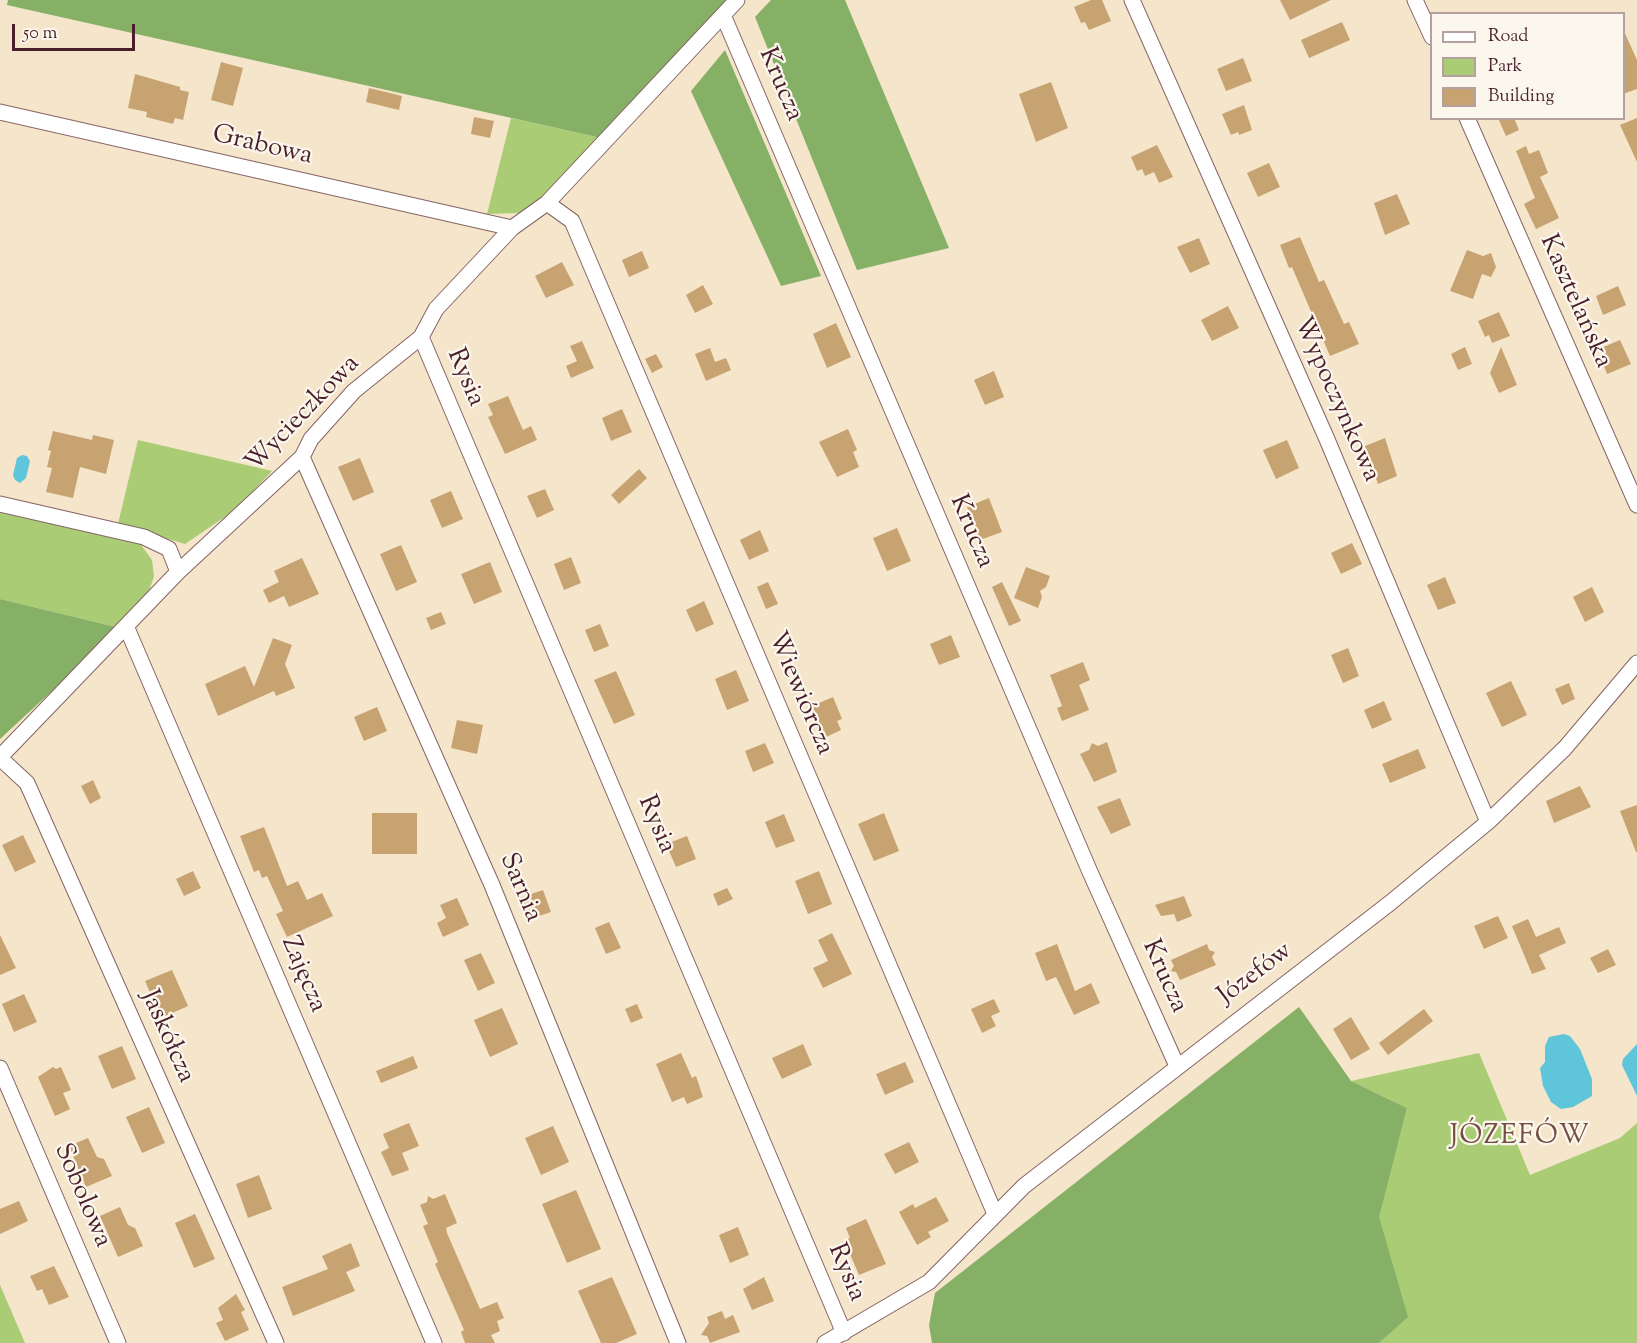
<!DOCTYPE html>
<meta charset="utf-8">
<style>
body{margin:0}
#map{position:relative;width:1637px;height:1343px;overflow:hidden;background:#f4e5cb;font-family:"Sorts Mill Goudy",serif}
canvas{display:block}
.legend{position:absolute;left:1430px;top:12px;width:195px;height:108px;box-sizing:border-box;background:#fbf7ec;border:2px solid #b4a19f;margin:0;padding:8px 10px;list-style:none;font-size:18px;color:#4a1f2b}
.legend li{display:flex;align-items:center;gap:12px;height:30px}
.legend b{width:30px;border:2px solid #b4a19f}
.scale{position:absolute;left:12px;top:24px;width:123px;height:27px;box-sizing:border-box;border:3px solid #4a1f2b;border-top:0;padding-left:8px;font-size:18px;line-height:21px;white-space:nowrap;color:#4a1f2b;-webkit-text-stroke:4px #fbf7ec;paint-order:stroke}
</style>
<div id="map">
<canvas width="1637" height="1343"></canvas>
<ul class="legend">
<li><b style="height:8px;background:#fff"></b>Road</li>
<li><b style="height:16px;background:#a9cc75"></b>Park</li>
<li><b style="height:16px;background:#c8a372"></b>Building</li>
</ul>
<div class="scale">50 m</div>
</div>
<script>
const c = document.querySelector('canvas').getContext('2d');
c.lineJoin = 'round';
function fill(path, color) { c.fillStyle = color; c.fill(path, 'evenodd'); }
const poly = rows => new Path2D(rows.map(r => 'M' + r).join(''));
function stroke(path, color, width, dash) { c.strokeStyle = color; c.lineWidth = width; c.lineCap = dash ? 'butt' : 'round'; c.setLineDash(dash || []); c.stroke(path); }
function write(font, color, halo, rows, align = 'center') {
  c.font = font + ' "Sorts Mill Goudy",serif'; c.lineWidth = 4.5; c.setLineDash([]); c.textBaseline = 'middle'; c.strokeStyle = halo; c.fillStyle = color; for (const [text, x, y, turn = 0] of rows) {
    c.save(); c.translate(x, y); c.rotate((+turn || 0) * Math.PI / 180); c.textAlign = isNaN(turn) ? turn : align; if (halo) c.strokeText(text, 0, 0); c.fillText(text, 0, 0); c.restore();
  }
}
const green = poly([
 [511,118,601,138,532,207,518,213,487,214],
 [138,440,272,471,235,510,185,544,118,524],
 [0,508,131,539,141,545,152,560,154,576,149,591,120,628,0,599],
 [1479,1053,1530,1175,1620,1138,1637,1123,1637,1343,1379,1343,1407,1317,1378,1217,1407,1108,1351,1081],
 [0,1285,25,1343,0,1343]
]);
const forest = poly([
 [8,0,730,0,601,138,7,5],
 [771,0,845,0,949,248,857,270,755,17],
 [725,50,821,276,781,286,691,91],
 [0,599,120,628,0,739],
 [1299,1007,1351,1081,1407,1108,1379,1217,1408,1317,1379,1343,932,1343,929,1325,935,1293]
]);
const water = poly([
 [22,455,27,456,30,461,26,478,20,483,15,480,13,475,17,458],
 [1564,1034,1570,1036,1580,1049,1592,1079,1592,1096,1573,1107,1561,1109,1551,1102,1543,1086,1540,1068,1545,1062,1545,1046,1549,1037],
 [1637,1044,1637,1096,1622,1065,1623,1059]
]);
const building = poly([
 [1091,0,1102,0,1111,21,1089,30,1085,22,1081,23,1074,7],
 [1280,0,1331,0,1290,20],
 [1342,22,1350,40,1309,58,1301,40],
 [1623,29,1637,60,1637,89,1623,94],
 [1243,58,1252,81,1226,91,1217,69],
 [221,62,243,68,233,106,211,100],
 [135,74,180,87,180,90,189,92,183,120,175,118,173,124,146,117,147,112,128,108],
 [1051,82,1068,128,1036,142,1019,94],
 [369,88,402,96,399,110,366,102],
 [1244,105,1252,130,1239,135,1238,132,1231,135,1222,114],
 [474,117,494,121,490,138,471,134],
 [1498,118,1514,118,1519,130,1506,136],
 [1637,118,1637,162,1620,125],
 [1157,145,1173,177,1159,183,1154,172,1145,176,1142,169,1137,171,1131,157],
 [1526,146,1529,154,1539,150,1548,173,1540,177,1559,218,1536,229,1524,204,1535,198,1516,151],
 [1269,163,1280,187,1258,197,1247,173],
 [1397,194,1410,224,1385,235,1374,203],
 [1300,237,1319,282,1324,280,1344,324,1349,322,1359,344,1330,356,1292,267,1289,268,1280,245],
 [1199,238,1210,264,1190,273,1177,247],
 [1467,250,1483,256,1491,253,1496,267,1491,277,1482,274,1473,299,1450,291],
 [642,251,649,268,629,277,622,260],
 [562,262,574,285,546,298,535,276],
 [703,285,713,304,695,313,686,295],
 [1618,286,1626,305,1603,315,1596,296],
 [1228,306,1239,328,1212,341,1201,320],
 [1499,312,1510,336,1492,343,1489,335,1485,337,1478,321],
 [836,323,851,357,827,368,813,334],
 [1620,340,1631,364,1607,374,1602,361,1605,359,1601,348],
 [582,341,594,368,571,378,566,366,577,361,570,346],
 [1465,347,1472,364,1458,370,1451,354],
 [1501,347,1517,385,1499,393,1490,373],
 [710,348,715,362,726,358,731,370,706,381,695,354],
 [656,354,663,367,652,373,645,359],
 [994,371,1004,397,985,405,974,380],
 [508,396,523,430,531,426,537,440,505,454,488,417,493,415,488,404],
 [622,409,632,432,611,441,602,418],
 [848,429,857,450,853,452,859,467,837,477,819,442],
 [53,431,92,440,93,435,114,440,106,474,80,467,73,498,46,492,52,468,47,467,51,451,48,450],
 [1385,438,1397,476,1378,484,1365,446],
 [1287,440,1299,468,1276,479,1263,450],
 [360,458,374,492,353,501,338,467],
 [639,469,647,478,619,504,611,495],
 [545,489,554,510,537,518,527,496],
 [451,491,463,519,442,528,430,500],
 [989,498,1002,532,980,540,967,507],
 [897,528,911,561,887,571,873,538],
 [760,530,769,551,749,560,740,540],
 [1352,543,1362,564,1341,574,1331,553],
 [401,545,417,582,396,591,380,554],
 [571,557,581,583,564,590,554,564],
 [302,558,319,594,289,607,284,596,269,603,263,590,279,582,274,571],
 [490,562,502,592,474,604,461,574],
 [1026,567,1050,576,1046,587,1040,591,1042,597,1038,608,1014,598],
 [1445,577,1456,603,1438,610,1427,585],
 [768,582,778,604,766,609,757,587],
 [1002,582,1021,621,1009,626,992,587],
 [1592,587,1604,612,1585,622,1573,597],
 [704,601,714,624,696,632,686,610],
 [441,612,446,624,431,630,426,618],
 [600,624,609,646,594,652,585,630],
 [951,635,960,657,939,665,930,644],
 [273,638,292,645,285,664,295,688,276,696,274,691,218,716,205,684,245,666,254,687],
 [1348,648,1359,676,1343,683,1331,655],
 [1083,662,1090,680,1079,685,1089,710,1062,721,1057,708,1062,706,1050,675],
 [736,670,749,701,727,710,715,679],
 [616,671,635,715,614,724,594,680],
 [1511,681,1527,715,1502,727,1486,693],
 [1569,683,1575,699,1562,705,1555,689],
 [833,697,842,719,837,721,841,730,826,737,812,706],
 [1384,701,1392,720,1372,729,1364,710],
 [377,707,387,731,364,741,354,717],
 [457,720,483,725,477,754,451,748],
 [1107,742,1117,772,1094,782,1080,754,1089,750,1092,743,1098,746],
 [765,743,774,763,753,772,745,751],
 [1418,749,1426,768,1390,783,1382,764],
 [93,780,101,798,90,804,81,786],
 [1580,786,1591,807,1554,823,1546,801],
 [1120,798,1131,825,1111,834,1097,807],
 [1637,805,1637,852,1636,852,1620,811],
 [372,813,417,813,417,854,372,854],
 [884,813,899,851,874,861,858,824],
 [784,814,795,841,776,848,765,822],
 [264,827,287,886,298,881,307,900,322,893,333,916,287,937,276,914,283,911,267,876,262,878,259,870,254,872,240,836],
 [23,835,36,862,15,872,2,845],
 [687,836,696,859,676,867,666,844],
 [193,871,201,888,184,896,176,879],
 [819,871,832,904,808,914,795,881],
 [727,888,733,899,718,906,713,894],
 [543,890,551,912,527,920,519,898],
 [1184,896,1192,916,1177,922,1174,914,1161,916,1155,905],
 [457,898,469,925,443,937,437,923,446,918,440,905],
 [1498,916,1508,938,1484,949,1474,926],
 [1528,919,1536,937,1559,927,1566,943,1539,955,1546,969,1532,974,1512,926],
 [609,922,621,948,606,954,595,928],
 [832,933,852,974,823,988,813,968,828,961,818,940],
 [0,935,16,968,0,975],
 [1057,944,1075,991,1091,983,1100,1003,1074,1015,1056,977,1046,981,1035,953],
 [1207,944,1209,950,1215,952,1212,957,1216,965,1180,980,1176,972,1171,971,1174,966,1171,960],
 [1608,949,1616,965,1598,973,1590,958],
 [481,953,495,983,478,991,464,960],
 [172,970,188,1006,161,1018,145,981],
 [24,994,37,1022,14,1032,2,1004],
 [994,999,1000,1012,991,1016,996,1026,982,1033,971,1009],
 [637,1004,643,1018,631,1023,625,1009],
 [502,1008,518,1044,490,1057,474,1020],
 [1424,1009,1433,1021,1388,1055,1379,1043],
 [1351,1017,1370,1049,1351,1060,1333,1029],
 [803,1044,812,1065,782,1079,772,1058],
 [122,1046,136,1079,112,1089,98,1056],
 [681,1053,692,1078,696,1076,703,1097,687,1104,684,1097,672,1102,656,1064],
 [413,1056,418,1068,381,1083,376,1071],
 [905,1062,914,1082,885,1095,876,1074],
 [53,1067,56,1069,61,1067,71,1090,63,1093,70,1109,55,1116,38,1077],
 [149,1107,165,1143,142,1153,126,1117],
 [409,1123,419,1146,402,1153,409,1170,392,1176,381,1152,389,1148,383,1134],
 [553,1126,569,1162,541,1175,525,1138],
 [88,1138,97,1157,104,1159,112,1176,86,1187,69,1146],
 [909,1142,919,1162,895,1174,884,1154],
 [259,1175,272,1209,248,1218,236,1184],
 [576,1190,601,1249,567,1263,542,1204],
 [445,1194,457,1223,446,1228,447,1233,480,1309,497,1302,504,1318,497,1321,500,1331,491,1335,495,1343,465,1343,461,1332,464,1330,435,1264,438,1262,423,1226,428,1224,420,1205,427,1202,428,1196,433,1199],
 [936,1197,949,1221,928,1232,931,1237,917,1245,899,1212,913,1204,915,1208],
 [19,1201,28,1221,0,1234,0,1209],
 [120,1207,128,1225,135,1228,143,1246,118,1257,100,1216],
 [195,1214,215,1259,194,1268,175,1223],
 [866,1219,886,1264,859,1275,844,1240,850,1238,846,1228],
 [738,1227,749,1255,730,1263,719,1235],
 [351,1243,360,1266,346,1272,355,1291,293,1316,282,1287,328,1269,322,1256],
 [54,1266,69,1297,49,1305,42,1289,37,1291,30,1276],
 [612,1277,637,1334,616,1343,601,1343,578,1291],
 [764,1277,774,1301,752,1310,743,1289],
 [236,1294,245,1310,241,1312,249,1330,225,1341,216,1323,223,1320,218,1308],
 [722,1311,725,1319,733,1315,740,1332,710,1343,707,1336,701,1335,709,1323,707,1317]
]);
const minor = poly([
 [1132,0,1326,437,1488,822],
 [1415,0,1432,37],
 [723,15,1090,872,1177,1066],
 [0,112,512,228],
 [1467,118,1637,505],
 [547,203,572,221,995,1214],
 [421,337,844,1333],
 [302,457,492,885,678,1343],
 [0,504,144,537,169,549,178,572],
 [126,626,434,1343],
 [0,757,178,572,302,457,311,439,354,391,421,337,436,309,512,228,547,203,737,0],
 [0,758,27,783,276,1343],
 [0,1068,118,1343],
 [825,1343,929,1282,1024,1186,1390,903,1488,822,1565,748,1637,663]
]);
const streetNames = [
 ["Krucza",779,85,67],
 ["Grabowa",262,147,13],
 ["Kasztelańska",1574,302,66],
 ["Rysia",464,378,67],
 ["Wypoczynkowa",1335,400,66],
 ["Wycieczkowa",304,415,-46],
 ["Krucza",970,532,67],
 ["Wiewiórcza",799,694,67],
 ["Rysia",655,825,67],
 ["Sarnia",519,888,67],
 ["Zajęcza",302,975,67],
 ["Józefów",1256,975,-37],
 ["Krucza",1163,977,66],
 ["Jaskółcza",166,1037,66],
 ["Sobolowa",81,1196,67],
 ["Rysia",845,1273,67]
];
const neighbourhoodNames = [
 ["JÓZEFÓW",1520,1138]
];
fill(green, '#a9cc75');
fill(forest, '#86b066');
fill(water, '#5ec5db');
fill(building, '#c8a372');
stroke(minor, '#866463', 17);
stroke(minor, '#fff', 15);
write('26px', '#4a1f2b', '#fbf7ec', streetNames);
c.letterSpacing = '1.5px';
write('27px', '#764d44', '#fbf7ec', neighbourhoodNames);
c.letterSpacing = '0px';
</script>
